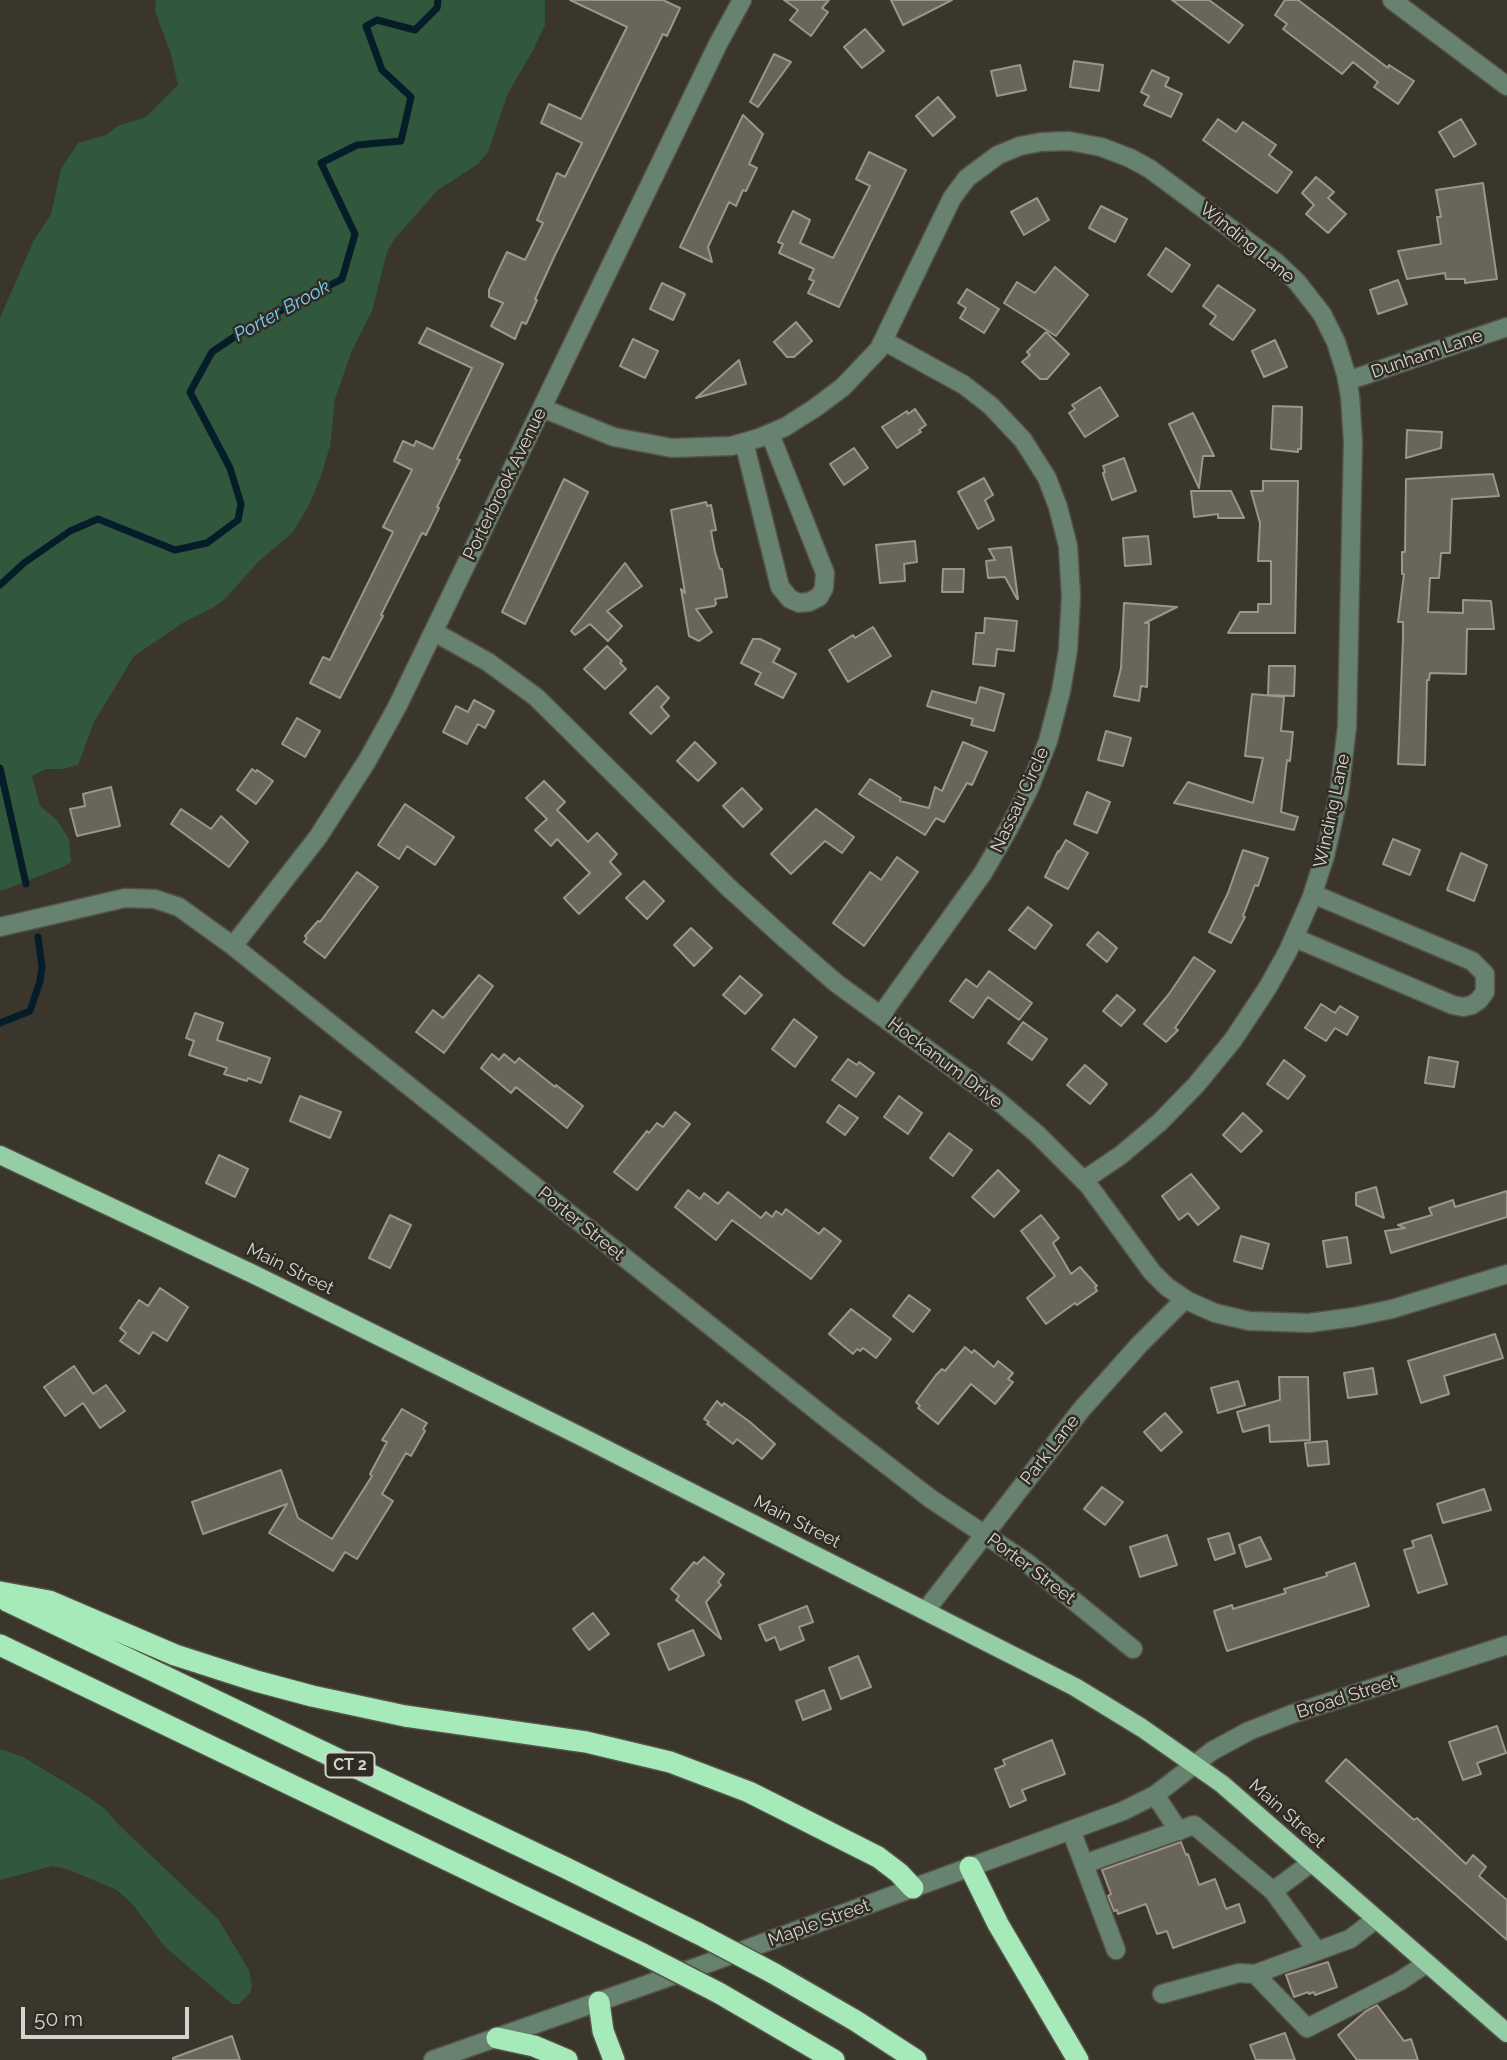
<!DOCTYPE html>
<style>
body{margin:0}
#map{position:relative;width:1507px;height:2060px;overflow:hidden;background:#3a362c;font-family:Raleway,sans-serif}
canvas{display:block}
.scale{position:absolute;left:21px;top:2007px;width:168px;height:32px;box-sizing:border-box;border:4px solid #d5d3cd;border-top:0;padding-left:9px;font-size:21px;line-height:24px;white-space:nowrap;color:#d5d3cd;-webkit-text-stroke:5px #302c23;paint-order:stroke}
</style>
<div id="map">
<canvas width="1507" height="2060"></canvas>
<div class="scale">50 m</div>
</div>
<script>
const c = document.querySelector('canvas').getContext('2d');
c.lineJoin = 'round';
function fill(path, color) { c.fillStyle = color; c.fill(path, 'evenodd'); }
const poly = rows => new Path2D(rows.map(r => 'M' + r).join(''));
function stroke(path, color, width, dash) { c.strokeStyle = color; c.lineWidth = width; c.lineCap = dash ? 'butt' : 'round'; c.setLineDash(dash || []); c.stroke(path); }
function write(font, color, halo, rows, align = 'center') {
  c.font = font + ' Raleway,sans-serif'; c.lineWidth = 5; c.setLineDash([]); c.textBaseline = 'middle'; c.strokeStyle = halo; c.fillStyle = color; for (const [text, x, y, turn = 0] of rows) {
    c.save(); c.translate(x, y); c.rotate((+turn || 0) * Math.PI / 180); c.textAlign = isNaN(turn) ? turn : align; if (halo) c.strokeText(text, 0, 0); c.fillText(text, 0, 0); c.restore();
  }
}
const green = poly([
 [156,0,545,0,545,25,532,52,508,93,488,152,478,164,438,190,395,238,387,252,372,311,351,353,335,399,330,446,321,476,309,505,293,532,258,562,226,598,214,607,186,621,134,656,94,722,78,765,62,769,46,769,32,776,40,806,57,820,69,839,71,862,65,866,4,890,0,890,0,318,34,240,51,214,61,169,78,143,106,135,118,126,146,117,178,85,171,54,155,11],
 [0,1749,23,1757,81,1792,105,1809,120,1826,218,1919,249,1970,252,1986,250,1993,239,2004,232,2004,165,1947,134,1906,117,1890,67,1869,52,1866,0,1880]
]);
const stream = poly([
 [0,585,24,563,70,531,98,519,175,550,207,543,238,520,241,504,230,468,190,392,212,352,249,327,342,279,355,234,321,163,357,145,401,141,411,97,382,70,366,26,377,20,415,30,437,8,438,0],
 [0,768,26,884],
 [0,1023,30,1011,40,981,42,967,38,937]
]);
const building = poly([
 [570,0,663,0,680,8,667,36,663,34,555,255,535,299,537,300,526,324,522,322,515,339,491,326,503,303,489,297,489,290,507,252,525,260,543,223,537,220,557,173,565,177,582,143,541,123,549,104,581,119,627,27,570,0],
 [784,0,829,0,822,8,828,12,811,36,790,20,798,10,784,0],
 [891,0,952,0,903,25,891,0],
 [1172,0,1209,0,1243,25,1229,43,1172,0],
 [1285,0,1298,0,1388,68,1389,65,1414,81,1398,104,1374,87,1378,82,1353,62,1342,74,1283,29,1287,24,1275,15,1285,0],
 [865,29,884,51,862,68,844,47,865,29],
 [774,54,791,62,758,107,750,102,774,54],
 [1074,61,1103,65,1099,91,1070,87,1074,61],
 [1020,65,1026,90,997,96,991,71,1020,65],
 [1152,70,1169,78,1165,86,1182,94,1171,117,1144,105,1149,96,1141,92,1152,70],
 [938,97,955,117,933,136,916,116,938,97],
 [743,115,763,134,749,164,757,168,746,191,743,190,736,206,729,202,708,247,712,262,680,247,743,115],
 [1218,119,1236,132,1243,122,1276,145,1269,155,1292,172,1277,193,1203,140,1218,119],
 [1461,119,1476,144,1454,157,1439,132,1461,119],
 [869,152,906,170,839,307,808,293,814,281,809,279,814,269,779,253,783,244,778,242,793,211,810,220,800,243,833,258,870,186,856,179,869,152],
 [1316,177,1334,192,1328,198,1346,214,1328,233,1306,214,1314,205,1302,193,1316,177],
 [1483,183,1497,279,1465,283,1465,279,1446,279,1445,273,1407,279,1398,251,1441,244,1437,217,1441,217,1436,190,1483,183],
 [1037,198,1049,220,1024,235,1011,212,1037,198],
 [1101,206,1127,219,1115,242,1089,228,1101,206],
 [1166,248,1190,265,1172,292,1148,275,1166,248],
 [1055,267,1088,295,1056,336,1004,303,1017,282,1035,293,1055,267],
 [1398,280,1407,304,1378,314,1370,290,1398,280],
 [662,283,685,294,673,320,650,309,662,283],
 [1218,285,1255,310,1233,340,1210,324,1216,316,1203,306,1218,285],
 [967,289,999,309,984,333,960,318,966,308,958,303,967,289],
 [796,322,812,341,794,357,787,357,774,342,796,322],
 [427,328,503,364,457,459,460,460,437,507,439,508,426,535,422,533,381,615,383,616,374,633,340,698,310,683,323,657,330,660,393,532,383,527,412,470,394,461,403,441,414,446,416,441,433,449,472,368,419,343,427,328],
 [1046,332,1069,354,1047,379,1040,379,1022,362,1030,355,1027,352,1046,332],
 [633,339,658,351,645,378,620,366,633,339],
 [1275,340,1287,367,1264,377,1252,351,1275,340],
 [739,360,746,384,696,398,739,360],
 [1100,387,1118,416,1085,437,1069,413,1075,409,1072,405,1100,387],
 [1273,406,1302,407,1301,449,1298,449,1298,452,1271,449,1273,406],
 [915,409,926,425,919,430,921,432,897,448,882,427,907,411,908,414,915,409],
 [1193,413,1214,456,1203,456,1199,488,1169,424,1193,413],
 [1407,430,1442,432,1441,448,1406,458,1407,430],
 [854,448,868,468,844,485,830,464,854,448],
 [1124,458,1136,491,1112,500,1104,477,1103,473,1105,472,1103,466,1124,458],
 [1493,474,1499,496,1452,499,1450,553,1441,553,1439,578,1430,578,1428,612,1463,613,1463,600,1491,601,1494,629,1467,629,1466,674,1430,673,1429,680,1427,680,1425,765,1398,764,1403,638,1403,622,1398,622,1404,574,1402,574,1402,552,1405,552,1406,479,1493,474],
 [984,478,993,495,985,500,994,520,978,529,958,492,984,478],
 [564,479,588,492,525,624,502,612,564,479],
 [1263,481,1298,481,1295,633,1228,633,1240,612,1258,612,1258,604,1271,604,1271,561,1258,561,1260,523,1251,491,1263,491,1263,481],
 [1191,491,1231,491,1244,518,1218,518,1218,514,1194,517,1191,491],
 [706,502,707,506,711,505,716,530,711,531,715,552,720,569,722,569,727,597,715,599,716,604,714,606,696,609,712,632,699,641,689,636,681,589,685,593,671,510,706,502],
 [1148,536,1151,564,1125,566,1123,538,1148,536],
 [915,541,917,562,904,564,905,581,880,583,876,545,915,541],
 [1011,547,1018,599,1017,599,1005,577,988,578,986,561,995,560,989,549,1011,547],
 [625,563,642,586,607,611,622,626,608,641,590,624,575,635,571,631,625,563],
 [943,569,964,569,963,592,942,592,943,569],
 [1124,603,1177,607,1145,623,1149,623,1147,687,1141,686,1139,701,1114,696,1121,668,1124,603],
 [985,618,1017,621,1014,651,997,649,995,666,973,664,976,633,984,633,985,618],
 [873,627,891,656,848,682,829,650,853,635,855,638,873,627],
 [753,639,760,639,780,649,773,662,796,674,783,698,755,684,761,673,741,663,753,639],
 [607,646,622,661,620,663,626,669,605,689,584,669,607,646],
 [1269,666,1295,666,1294,696,1268,695,1269,666],
 [657,686,669,698,661,707,669,716,651,734,630,713,657,686],
 [980,687,1004,694,994,731,971,725,973,719,927,706,932,691,976,703,980,687],
 [1252,694,1284,697,1281,731,1293,732,1290,761,1287,760,1281,812,1298,817,1294,830,1174,803,1188,782,1253,803,1263,758,1245,756,1252,694],
 [474,700,494,711,485,728,478,724,467,744,443,732,456,706,468,712,474,700],
 [297,718,320,731,305,757,282,744,297,718],
 [1106,731,1131,738,1123,766,1098,760,1106,731],
 [695,742,716,763,698,781,677,761,695,742],
 [963,742,987,752,972,785,967,783,944,822,936,818,925,835,859,794,870,779,901,798,900,801,929,808,935,787,942,791,963,742],
 [252,769,256,772,257,770,273,781,256,804,237,790,252,769],
 [544,781,565,802,557,810,588,842,597,833,617,854,610,862,621,874,579,914,564,898,590,873,557,839,551,846,535,830,547,819,526,798,544,781],
 [111,787,120,826,77,836,70,809,85,806,83,794,111,787],
 [742,788,762,809,743,827,723,806,742,788],
 [1087,792,1110,802,1097,833,1074,824,1087,792],
 [405,804,454,837,435,865,407,846,399,859,378,845,405,804],
 [181,809,211,829,221,816,248,842,229,867,171,824,181,809],
 [816,809,854,837,842,853,825,841,791,874,771,854,816,809],
 [1393,839,1420,850,1410,875,1383,864,1393,839],
 [1066,840,1088,853,1068,889,1045,877,1058,851,1059,852,1066,840],
 [1243,850,1268,858,1258,886,1255,885,1243,916,1245,917,1231,943,1209,932,1228,893,1243,850],
 [1461,853,1487,865,1474,901,1447,890,1461,853],
 [897,857,918,872,864,946,833,923,870,872,881,880,897,857],
 [357,872,378,887,325,958,304,942,307,938,305,936,318,921,320,922,357,872],
 [644,881,664,901,647,919,626,898,644,881],
 [1028,907,1052,925,1035,949,1009,930,1028,907],
 [691,928,712,948,694,966,674,945,691,928],
 [1098,932,1117,948,1107,962,1087,945,1098,932],
 [1194,957,1215,971,1175,1028,1178,1030,1166,1042,1144,1024,1169,994,1194,957],
 [989,971,1032,1003,1019,1020,988,997,973,1018,950,1001,966,979,977,987,989,971],
 [479,975,493,986,444,1053,416,1032,433,1010,443,1018,479,975],
 [740,976,762,995,745,1014,723,995,740,976],
 [1117,995,1135,1010,1121,1026,1103,1011,1117,995],
 [1321,1004,1335,1013,1340,1006,1358,1017,1347,1035,1335,1028,1326,1041,1305,1028,1321,1004],
 [195,1013,223,1023,217,1040,270,1058,261,1083,248,1078,247,1081,224,1074,227,1068,189,1055,194,1041,186,1038,195,1013],
 [794,1019,817,1037,795,1067,772,1049,794,1019],
 [1023,1022,1047,1039,1032,1060,1008,1043,1023,1022],
 [492,1054,499,1060,504,1054,515,1063,519,1058,555,1087,556,1085,583,1106,567,1128,516,1087,511,1093,481,1068,492,1054],
 [1429,1057,1458,1062,1454,1087,1425,1083,1429,1057],
 [848,1059,857,1065,859,1062,874,1073,856,1097,832,1080,848,1059],
 [1284,1060,1305,1076,1288,1099,1267,1084,1284,1060],
 [1085,1065,1107,1084,1090,1104,1067,1085,1085,1065],
 [300,1096,341,1112,330,1138,290,1121,300,1096],
 [899,1096,922,1113,908,1134,884,1117,899,1096],
 [839,1105,858,1118,845,1135,827,1122,839,1105],
 [675,1112,690,1124,637,1190,614,1172,647,1131,649,1133,657,1123,663,1127,675,1112],
 [1243,1113,1262,1131,1241,1152,1223,1135,1243,1113],
 [949,1133,972,1150,953,1176,930,1158,949,1133],
 [219,1155,248,1169,235,1197,206,1183,219,1155],
 [998,1170,1019,1191,994,1217,972,1197,998,1170],
 [1191,1174,1219,1208,1198,1225,1188,1213,1179,1220,1162,1196,1191,1174],
 [1376,1187,1384,1218,1356,1205,1356,1193,1376,1187],
 [688,1190,700,1199,704,1193,718,1204,728,1192,761,1218,766,1212,772,1217,776,1211,782,1215,786,1209,819,1234,824,1228,841,1241,811,1279,732,1220,716,1240,675,1207,688,1190],
 [1507,1191,1507,1217,1391,1253,1385,1231,1405,1228,1398,1225,1432,1215,1429,1208,1453,1200,1455,1207,1507,1191],
 [390,1215,411,1225,390,1268,369,1258,390,1215],
 [1041,1215,1059,1238,1053,1243,1071,1274,1080,1267,1097,1286,1095,1287,1097,1291,1077,1305,1075,1303,1046,1324,1027,1298,1055,1276,1021,1231,1041,1215],
 [1241,1236,1269,1244,1262,1269,1234,1261,1241,1236],
 [1347,1237,1351,1263,1327,1267,1323,1241,1347,1237],
 [160,1288,188,1307,167,1341,153,1332,139,1354,120,1341,126,1333,120,1328,139,1300,148,1306,160,1288],
 [909,1295,930,1310,913,1332,893,1316,909,1295],
 [851,1309,891,1339,876,1358,863,1348,860,1351,857,1349,853,1354,829,1334,851,1309],
 [1495,1334,1503,1358,1444,1376,1449,1394,1421,1403,1408,1361,1495,1334],
 [965,1347,972,1353,974,1350,994,1367,998,1361,1013,1373,1008,1379,1013,1382,995,1404,971,1384,938,1424,918,1408,920,1406,916,1402,936,1375,942,1369,945,1371,965,1347],
 [74,1366,93,1394,106,1385,125,1411,100,1428,83,1403,65,1416,44,1387,74,1366],
 [1373,1368,1377,1394,1348,1398,1344,1373,1373,1368],
 [1279,1377,1308,1377,1310,1440,1270,1442,1269,1425,1243,1432,1237,1412,1280,1400,1279,1377],
 [1238,1381,1245,1405,1218,1413,1211,1388,1238,1381],
 [717,1401,722,1406,724,1403,750,1422,775,1444,762,1459,737,1439,733,1444,707,1424,709,1422,704,1419,717,1401],
 [402,1409,427,1423,423,1429,425,1431,411,1456,406,1453,382,1494,393,1501,357,1559,345,1552,333,1571,269,1533,287,1504,203,1534,192,1502,281,1470,298,1518,332,1539,372,1476,370,1474,387,1442,382,1440,402,1409],
 [1165,1413,1182,1432,1161,1451,1144,1432,1165,1413],
 [1327,1441,1329,1464,1308,1466,1305,1443,1327,1441],
 [1102,1487,1123,1502,1105,1525,1084,1509,1102,1487],
 [1484,1489,1491,1510,1443,1523,1437,1504,1484,1489],
 [1229,1533,1235,1553,1215,1560,1208,1539,1229,1533],
 [1167,1535,1177,1565,1140,1577,1130,1547,1167,1535],
 [1431,1535,1447,1584,1418,1593,1404,1550,1414,1547,1412,1541,1431,1535],
 [1260,1537,1271,1559,1246,1567,1239,1545,1260,1537],
 [704,1557,724,1574,718,1582,721,1585,706,1602,721,1639,676,1600,679,1596,671,1589,694,1562,697,1564,704,1557],
 [1355,1563,1369,1606,1227,1651,1214,1611,1232,1605,1233,1609,1286,1593,1284,1589,1327,1576,1326,1573,1355,1563],
 [807,1606,813,1622,799,1627,804,1640,780,1650,775,1637,766,1641,759,1625,807,1606],
 [593,1613,609,1634,589,1650,573,1629,593,1613],
 [693,1630,704,1655,669,1670,658,1644,693,1630],
 [858,1656,871,1687,841,1699,829,1668,858,1656],
 [824,1690,831,1709,803,1720,796,1701,824,1690],
 [1497,1726,1506,1753,1477,1763,1481,1774,1463,1780,1449,1742,1497,1726],
 [1052,1740,1065,1774,1022,1790,1026,1800,1010,1807,995,1769,1005,1765,1003,1760,1052,1740],
 [1346,1759,1414,1820,1417,1818,1466,1864,1473,1855,1486,1867,1479,1876,1507,1900,1507,1940,1326,1781,1346,1759],
 [1181,1842,1186,1855,1188,1854,1199,1885,1215,1879,1226,1909,1239,1904,1245,1922,1173,1948,1167,1931,1157,1934,1146,1904,1118,1914,1117,1910,1114,1911,1108,1896,1111,1894,1102,1870,1181,1842],
 [1328,1962,1337,1987,1315,1995,1314,1992,1309,1994,1308,1992,1294,1997,1286,1975,1328,1962],
 [1377,2005,1404,2041,1411,2039,1418,2060,1357,2060,1338,2035,1366,2011,1377,2005],
 [1285,2033,1295,2060,1256,2060,1250,2045,1285,2033],
 [232,2036,240,2060,173,2060,173,2058,232,2036]
]);
const minor = poly([
 [1392,0,1507,86],
 [1347,381,1507,327],
 [542,408,614,437,672,448,731,446,759,438,785,427,815,408,843,387,879,349,952,198,967,178,998,155,1020,146,1041,142,1069,141,1101,147,1130,158,1150,169,1277,263,1297,282,1322,314,1336,342,1346,374,1350,396,1353,442,1347,727,1339,794,1325,856,1311,899,1288,951,1268,987,1233,1040,1196,1085,1160,1122,1121,1155,1084,1180],
 [744,442,780,587,790,599,799,603,809,602,819,597,824,588,825,573,770,434],
 [434,632,488,662,536,697,727,886,782,936,836,983,998,1101,1037,1134,1089,1186,1152,1272,1167,1287,1188,1301,1215,1313,1249,1321,1309,1323,1354,1317,1392,1309,1507,1274],
 [0,927,125,898,155,899,179,907,233,946,831,1422,931,1499,1026,1562,1133,1649],
 [1295,938,1453,1005,1463,1007,1472,1005,1479,1000,1485,992,1485,974,1472,961,1313,894],
 [233,946,318,837,367,761,397,707,718,44,742,0],
 [881,1015,983,873,1009,828,1029,789,1048,741,1061,691,1068,650,1071,596,1068,546,1058,507,1047,478,1023,440,991,406,964,385,884,341],
 [926,1610,1081,1410,1139,1345,1185,1299],
 [1155,1795,1179,1831],
 [1071,1830,1116,1950],
 [1084,1864,1194,1825,1273,1891,1311,1863],
 [1273,1891,1317,1951],
 [1255,1974,1350,1939,1376,1919],
 [1162,1994,1239,1973,1255,1974,1307,2028,1400,1981,1427,1963],
 [433,2060,714,1961,1123,1811,1155,1795,1212,1751,1249,1731,1292,1714,1507,1645]
]);
const major = poly([
 [0,1155,255,1275,580,1436,1075,1687,1142,1728,1222,1784,1507,2033]
]);
const highway = poly([
 [0,1592,49,1601,175,1655,256,1681,312,1696,405,1716,586,1742,670,1762,749,1792,878,1857,899,1873,913,1888],
 [7,1601,566,1868,699,1934],
 [0,1645,643,1954],
 [970,1867,998,1924,1078,2060],
 [773,1973,856,2021,916,2060],
 [719,1993,834,2060],
 [599,2002,603,2031,614,2060],
 [497,2038,534,2046,567,2060]
]);
const highwayBridge = poly([
 [699,1934,773,1973],
 [643,1954,719,1993]
]);
const shields = [
 [350,1765,49]
];
const shieldNames = [
 ["CT 2",350,1765]
];
const streetNames = [
 ["Winding Lane",1247,243,39],
 ["Dunham Lane",1427,354,-19],
 ["Porterbrook Avenue",505,484,-64],
 ["Nassau Circle",1020,800,-65],
 ["Winding Lane",1332,811,-78],
 ["Hockanum Drive",945,1063,37],
 ["Porter Street",581,1224,39],
 ["Main Street",290,1269,26],
 ["Park Lane",1050,1450,-52],
 ["Main Street",797,1522,27],
 ["Porter Street",1031,1569,37],
 ["Broad Street",1347,1697,-18],
 ["Main Street",1287,1814,41],
 ["Maple Street",819,1923,-20]
];
const waterNames = [
 ["Porter Brook",282,311,-29]
];
fill(green, '#31583d');
stroke(stream, '#041d29', 7);
fill(building, '#69655a');
stroke(building, '#9b968a', 2);
stroke(minor, '#565249', 21);
stroke(major, '#565249', 21);
stroke(highway, '#565249', 24);
stroke(minor, '#67826e', 18);
stroke(major, '#95cda4', 18);
stroke(highway, '#a7eab9', 21);
stroke(highwayBridge, '#565249', 24, []);
stroke(highwayBridge, '#a7eab9', 21);
for (const [x, y, w] of shields) { const box = new Path2D(); box.roundRect(x - w / 2, y - 12.5, w, 25, 5); c.fillStyle = '#302c23'; c.fill(box); stroke(box, '#d5d3cd', 2); }
write('bold 16px', '#d5d3cd', null, shieldNames);
write('18px', '#d5d3cd', '#302c23', streetNames);
write('italic 19px', '#7acdf7', '#302c23', waterNames);
</script>
